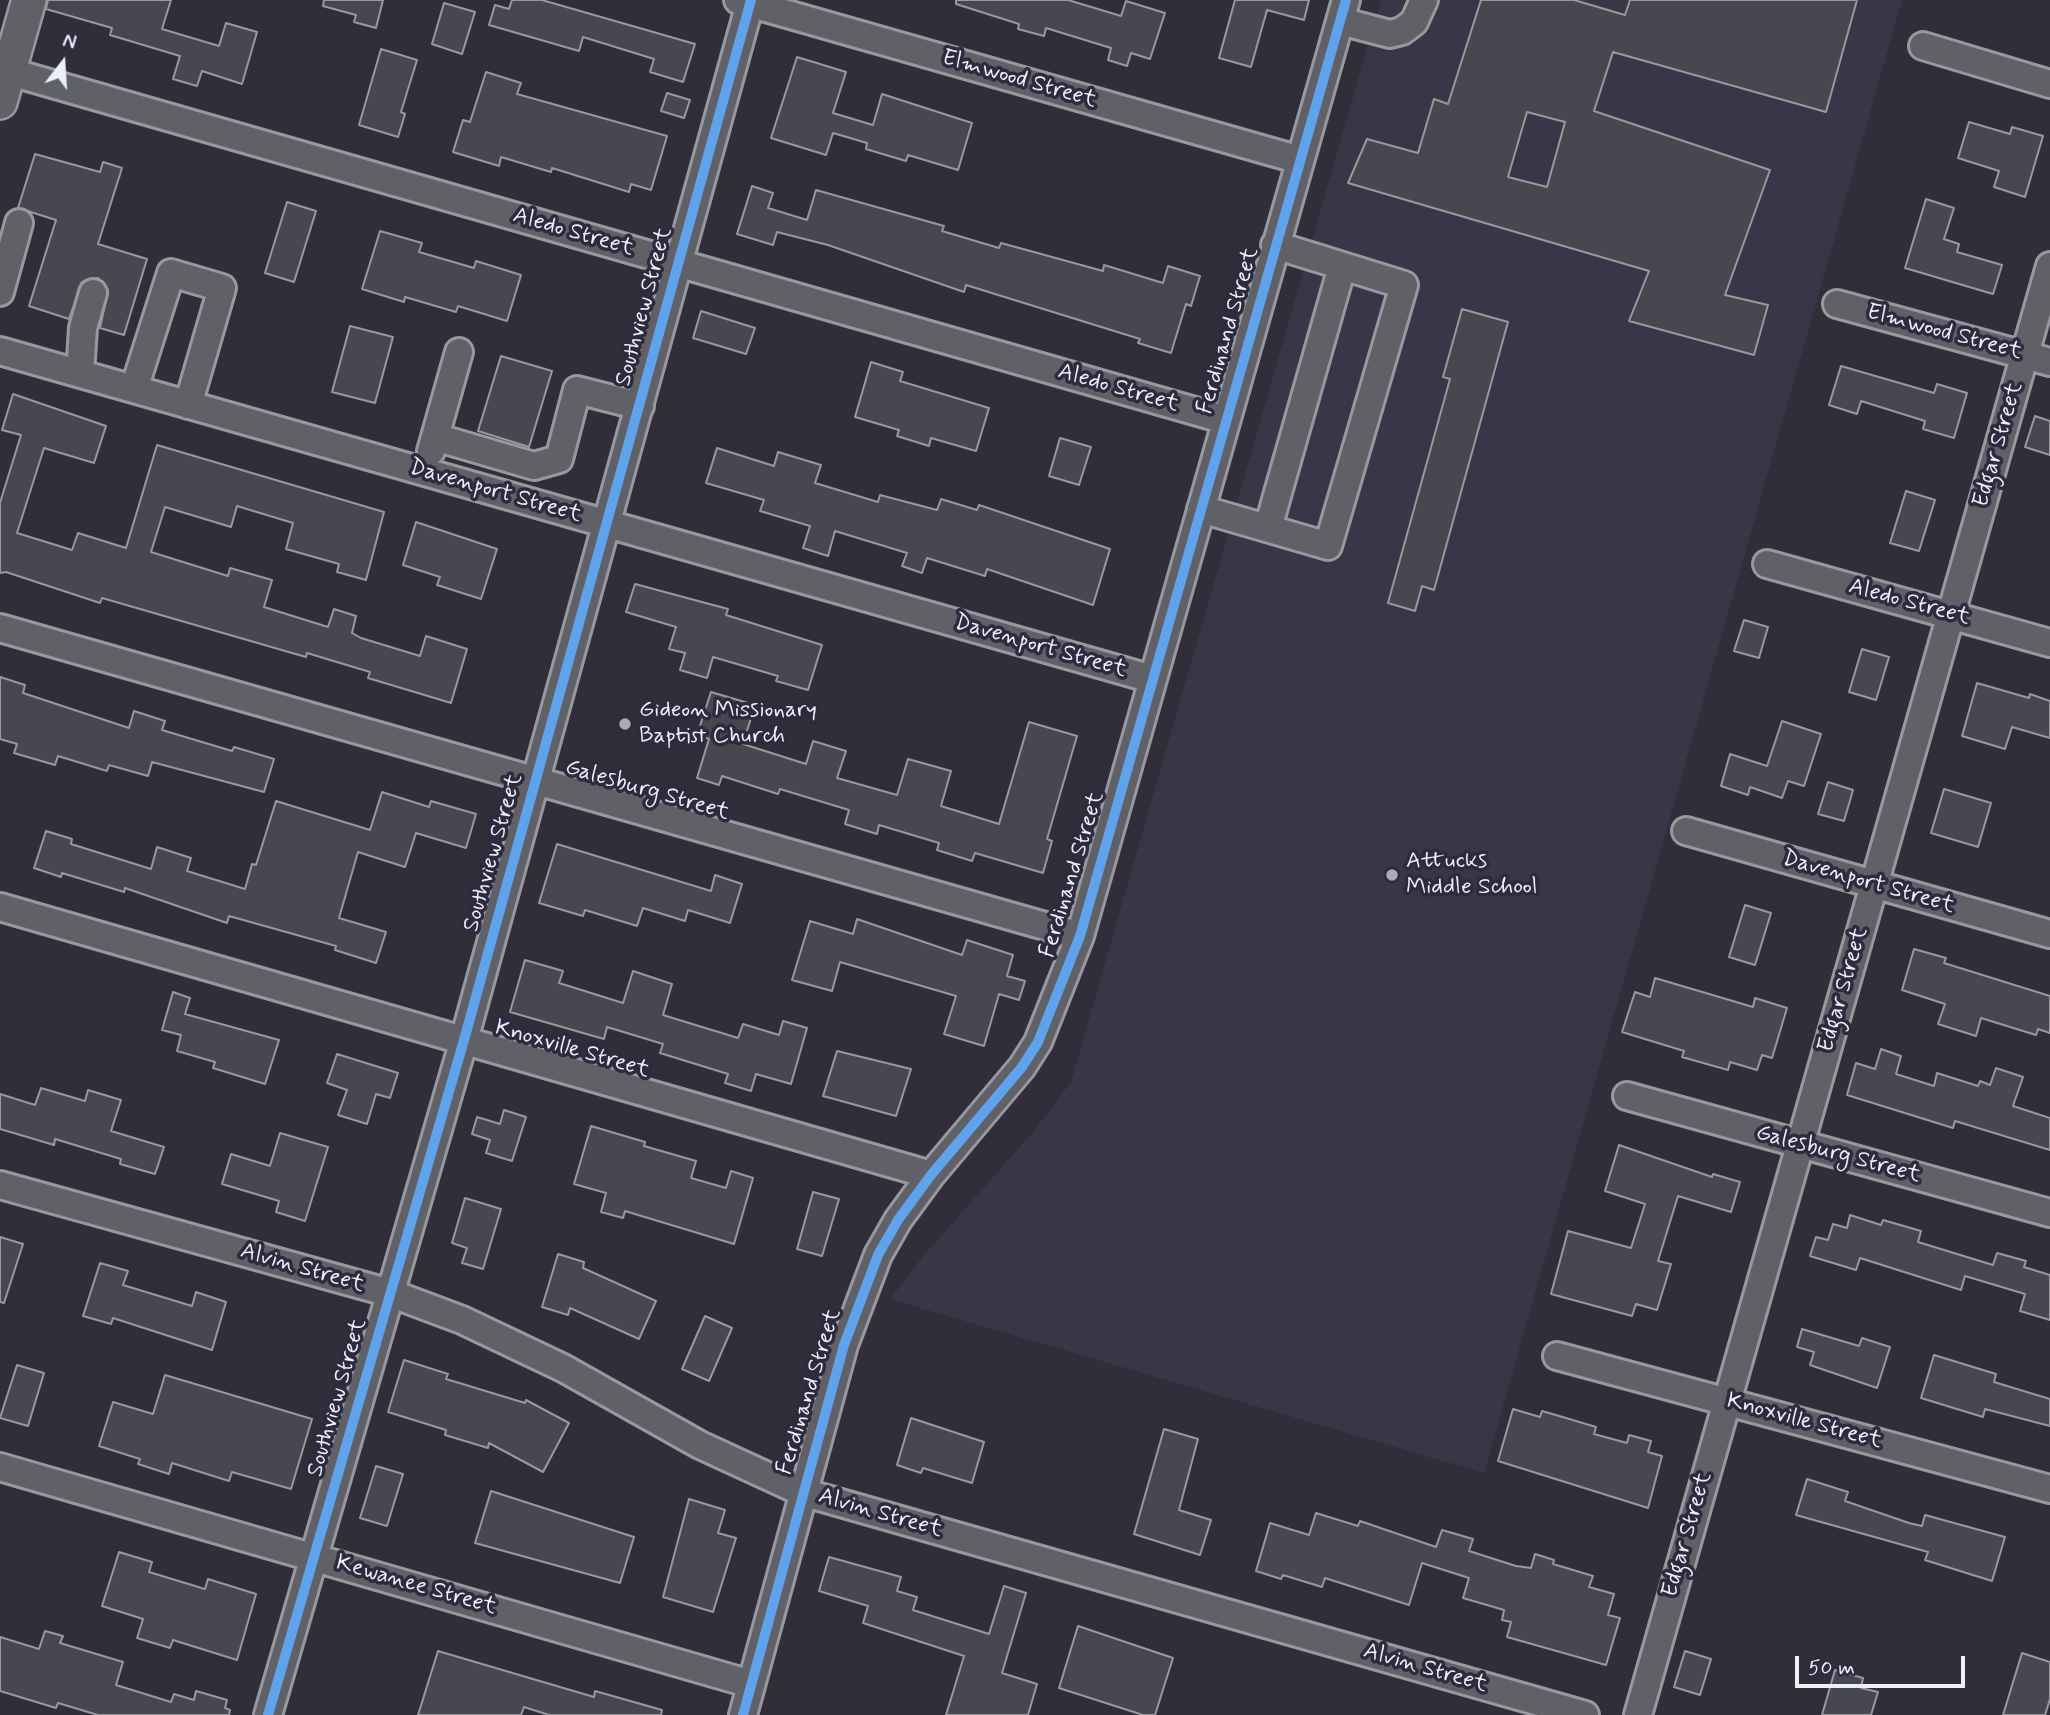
<!DOCTYPE html>
<style>
body{margin:0}
#map{position:relative;width:2050px;height:1715px;overflow:hidden;background:#312e39;font-family:Mynerve,sans-serif}
canvas{display:block}
.north{position:absolute;left:28px;top:28px;width:70px;height:70px;-webkit-text-stroke:5px #2f2a3d;paint-order:stroke;rotate:17deg;font-size:19px;font-weight:700;line-height:28px;text-align:center;color:#e8f1f8}
.north::after{content:'';display:block;margin:auto;width:24px;height:32px;background:#e8f1f8;clip-path:polygon(50% 0,100% 100%,50% 72%,0 100%)}
.scale{position:absolute;left:1795px;top:1656px;width:170px;height:32px;box-sizing:border-box;border:4px solid #e8f1f8;border-top:0;padding-left:9px;font-size:21px;line-height:24px;white-space:nowrap;color:#e8f1f8;-webkit-text-stroke:5px #2f2a3d;paint-order:stroke}
</style>
<div id="map">
<canvas width="2050" height="1715"></canvas>
<div class="north">N</div>
<div class="scale">50 m</div>
</div>
<script>
const c = document.querySelector('canvas').getContext('2d');
c.lineJoin = 'round';
function fill(path, color) { c.fillStyle = color; c.fill(path, 'evenodd'); }
const poly = rows => new Path2D(rows.map(r => 'M' + r).join(''));
function stroke(path, color, width, dash) { c.strokeStyle = color; c.lineWidth = width; c.lineCap = dash ? 'butt' : 'round'; c.setLineDash(dash || []); c.stroke(path); }
function write(font, color, halo, rows, align = 'center') {
  c.font = font + ' Mynerve,sans-serif'; c.lineWidth = 7; c.setLineDash([]); c.textBaseline = 'middle'; c.strokeStyle = halo; c.fillStyle = color; for (const [text, x, y, turn = 0] of rows) {
    c.save(); c.translate(x, y); c.rotate((+turn || 0) * Math.PI / 180); c.textAlign = isNaN(turn) ? turn : align; if (halo) c.strokeText(text, 0, 0); c.fillText(text, 0, 0); c.restore();
  }
}
const built = poly([
 [1381,0,1902,0,1484,1473,890,1299,925,1254,1034,1131,1071,1082]
]);
const building = poly([
 [48,0,171,0,162,29,219,46,226,23,257,32,242,84,202,71,197,86,173,79,180,56,110,35,112,28,46,9,48,0],
 [324,0,383,0,376,28,354,22,356,15,323,6,324,0],
 [512,0,542,0,695,44,683,82,650,72,654,59,583,37,579,51,489,25,495,5,509,9,512,0],
 [956,0,1068,0,1121,16,1126,1,1165,13,1150,59,1131,53,1127,66,1108,60,1111,48,1046,28,1044,36,1018,29,1019,24,956,4,956,0],
 [1235,0,1309,0,1304,20,1267,10,1251,67,1219,58,1235,0],
 [1481,0,1574,0,1625,15,1630,0,1857,0,1826,112,1613,52,1594,111,1770,170,1725,295,1768,305,1754,355,1629,321,1649,271,1348,183,1367,139,1418,153,1434,99,1448,104,1481,0],
 [1527,112,1565,122,1547,187,1508,177,1527,112],
 [444,3,475,12,462,54,432,44,444,3],
 [381,49,417,60,401,112,405,114,398,137,359,125,381,49],
 [797,57,846,72,833,113,873,125,882,94,972,123,958,170,908,155,906,161,866,149,867,143,833,133,826,155,771,138,797,57],
 [486,72,521,83,517,94,667,136,651,190,631,184,629,192,552,168,551,172,501,157,499,166,453,152,463,120,470,122,486,72],
 [667,93,690,100,684,118,661,111,667,93],
 [1969,122,2010,134,2012,127,2043,136,2025,197,1994,187,1999,171,1958,158,1969,122],
 [35,154,100,172,103,162,122,168,98,244,147,259,124,335,100,328,108,290,98,278,82,282,69,319,29,306,56,220,18,208,35,154],
 [752,186,773,193,768,208,807,220,816,190,944,226,942,231,999,248,1001,243,1103,271,1104,265,1163,283,1168,266,1200,276,1191,306,1186,304,1171,353,1138,343,1140,339,966,285,964,292,828,245,777,232,773,245,737,234,752,186],
 [1926,199,1954,208,1944,239,1959,244,1957,252,2002,265,1993,294,1905,268,1926,199],
 [287,202,316,211,294,282,265,273,287,202],
 [380,231,422,243,419,252,474,268,476,261,521,275,507,321,458,306,456,312,405,297,404,302,362,289,380,231],
 [1462,309,1508,322,1434,590,1422,586,1415,611,1388,603,1450,379,1443,377,1462,309],
 [701,311,755,328,746,354,693,338,701,311],
 [350,326,393,337,375,403,332,392,350,326],
 [501,356,552,371,529,447,478,431,501,356],
 [871,362,903,372,900,381,989,408,976,451,931,438,929,446,897,436,899,430,855,417,871,362],
 [1841,366,1934,393,1937,384,1967,393,1954,438,1923,429,1925,421,1861,401,1857,414,1829,405,1841,366],
 [13,394,106,426,94,463,44,448,17,533,72,550,78,533,126,548,157,445,384,512,366,580,337,572,339,564,286,549,293,523,237,506,231,527,165,507,151,552,228,576,230,568,272,580,264,607,328,627,334,609,356,616,352,633,361,638,420,656,426,636,467,649,451,703,368,678,370,672,307,653,306,657,102,598,100,603,6,572,0,573,0,503,21,435,2,430,13,394],
 [2035,416,2050,421,2050,455,2025,447,2035,416],
 [1060,438,1091,447,1079,485,1049,476,1060,438],
 [717,448,774,466,778,452,821,465,815,483,878,502,880,495,937,510,941,499,977,510,979,505,1110,549,1093,605,987,569,985,576,927,558,922,573,902,566,907,553,835,531,828,556,803,548,810,526,760,511,764,500,706,483,717,448],
 [1906,491,1935,500,1919,551,1890,543,1906,491],
 [416,522,497,549,481,599,437,585,440,577,403,565,416,522],
 [635,584,728,609,726,615,822,645,808,690,776,681,778,676,713,657,707,678,680,670,685,653,669,649,676,627,626,612,635,584],
 [1744,620,1768,627,1759,658,1734,651,1744,620],
 [1862,649,1889,657,1876,700,1849,692,1862,649],
 [0,677,25,685,23,693,129,728,134,711,165,721,162,730,232,751,234,747,274,759,264,792,152,762,148,776,109,765,107,771,58,756,55,765,14,753,17,744,0,739,0,677],
 [1977,683,2029,698,2030,694,2050,701,2050,738,2012,727,2005,749,1962,736,1977,683],
 [711,692,755,705,743,744,806,764,813,741,846,751,837,778,897,795,908,759,951,771,941,806,999,824,1029,722,1077,736,1047,839,1052,841,1043,873,975,853,972,861,937,850,939,843,879,825,877,834,845,824,849,810,780,789,778,794,722,776,719,785,697,778,709,739,697,735,711,692],
 [1782,721,1821,734,1804,786,1788,781,1782,798,1750,787,1748,795,1721,786,1730,754,1767,766,1782,721],
 [1828,782,1853,790,1844,821,1818,814,1828,782],
 [1944,789,1991,803,1978,847,1931,833,1944,789],
 [382,792,429,807,431,801,476,814,466,848,416,833,405,867,358,852,339,918,386,932,376,963,335,950,336,946,229,916,227,923,125,888,124,892,62,873,61,877,34,868,46,831,72,839,71,844,151,869,157,847,191,858,187,871,245,889,252,864,256,865,276,801,370,830,382,792],
 [557,844,711,891,715,875,742,884,730,923,688,910,685,921,643,908,637,926,585,910,583,916,539,903,557,844],
 [1745,905,1771,913,1755,965,1729,957,1745,905],
 [857,919,962,955,967,940,1013,955,1007,976,1025,981,1019,1000,999,994,984,1046,944,1034,956,996,840,962,832,991,792,980,810,921,853,934,857,919],
 [1914,949,1946,958,1944,963,2050,996,2050,1033,2038,1029,2036,1035,1981,1018,1976,1036,1938,1024,1945,1004,1902,990,1914,949],
 [525,960,563,971,559,983,623,1003,633,971,672,984,663,1015,738,1038,743,1024,779,1035,783,1021,807,1028,791,1084,756,1074,751,1091,725,1083,728,1074,660,1053,663,1044,607,1027,604,1039,510,1012,525,960],
 [1655,978,1753,1007,1755,998,1787,1008,1772,1058,1762,1055,1757,1070,1730,1062,1728,1070,1682,1057,1684,1051,1622,1032,1635,992,1650,997,1655,978],
 [173,992,190,998,185,1014,279,1040,265,1084,213,1068,215,1062,177,1051,181,1035,162,1030,173,992],
 [1881,1049,1901,1056,1896,1074,1934,1086,1937,1073,1978,1086,1980,1081,1990,1085,1996,1068,2023,1077,2013,1106,2050,1118,2050,1150,1955,1121,1953,1128,1847,1095,1856,1063,1875,1069,1881,1049],
 [837,1051,911,1069,896,1116,823,1096,837,1051],
 [337,1054,398,1073,390,1098,376,1094,367,1124,338,1115,347,1090,327,1083,337,1054],
 [41,1088,85,1101,88,1090,121,1100,111,1131,164,1147,155,1174,120,1164,121,1159,55,1139,54,1145,0,1129,0,1094,35,1105,41,1088],
 [504,1110,526,1117,512,1161,486,1153,490,1140,472,1134,477,1117,500,1124,504,1110],
 [591,1126,645,1142,644,1146,696,1161,691,1178,726,1188,731,1171,753,1178,734,1244,625,1211,623,1218,601,1212,606,1193,574,1184,591,1126],
 [280,1133,328,1147,305,1221,276,1212,279,1201,222,1184,231,1154,270,1166,280,1133],
 [1619,1145,1712,1177,1713,1174,1740,1182,1731,1212,1678,1196,1658,1261,1671,1264,1657,1310,1636,1304,1632,1316,1551,1294,1568,1231,1631,1248,1645,1204,1605,1191,1619,1145],
 [813,1192,839,1199,822,1256,797,1249,813,1192],
 [465,1198,501,1209,483,1269,462,1263,467,1248,452,1243,465,1198],
 [1850,1215,1881,1225,1883,1220,1921,1231,1918,1242,1993,1265,1997,1253,2026,1261,2024,1267,2050,1275,2050,1320,2020,1311,2025,1294,1965,1276,1961,1290,1860,1258,1856,1270,1810,1256,1816,1237,1828,1240,1833,1224,1847,1228,1850,1215],
 [0,1237,23,1244,4,1303,0,1302,0,1237],
 [558,1254,584,1262,583,1268,656,1301,639,1339,570,1308,568,1315,542,1307,558,1254],
 [100,1263,128,1271,123,1285,192,1306,196,1292,226,1302,212,1350,113,1318,111,1324,83,1316,100,1263],
 [705,1316,732,1328,709,1381,682,1369,705,1316],
 [1802,1329,1859,1346,1862,1338,1890,1347,1877,1388,1810,1365,1814,1352,1797,1347,1802,1329],
 [1934,1355,1996,1374,1994,1382,2050,1399,2050,1426,1985,1409,1983,1417,1921,1398,1934,1355],
 [404,1360,448,1374,446,1379,525,1403,526,1400,569,1423,543,1472,489,1443,488,1448,445,1435,446,1430,388,1412,404,1360],
 [17,1365,44,1373,28,1426,0,1418,17,1365],
 [165,1375,312,1419,291,1489,232,1472,229,1481,172,1463,169,1474,138,1464,140,1459,99,1446,113,1402,153,1414,165,1375],
 [1513,1409,1540,1417,1542,1411,1566,1418,1596,1427,1594,1434,1627,1443,1629,1435,1651,1441,1648,1452,1662,1456,1648,1508,1498,1461,1513,1409],
 [911,1418,984,1442,972,1483,923,1468,921,1473,897,1465,911,1418],
 [1164,1429,1198,1439,1179,1510,1211,1520,1200,1555,1134,1534,1164,1429],
 [376,1466,403,1474,387,1526,360,1518,376,1466],
 [1807,1479,1848,1492,1845,1501,1909,1523,1922,1526,1925,1515,2005,1537,1992,1581,1925,1560,1928,1552,1796,1515,1807,1479],
 [491,1491,634,1537,620,1583,475,1543,491,1491],
 [689,1499,725,1510,718,1533,736,1538,713,1612,663,1597,689,1499],
 [1316,1513,1358,1526,1360,1521,1436,1547,1442,1530,1473,1539,1469,1551,1516,1566,1531,1568,1535,1554,1554,1560,1553,1564,1593,1576,1589,1587,1614,1594,1608,1615,1620,1618,1606,1665,1507,1637,1511,1622,1502,1620,1504,1610,1463,1598,1469,1578,1422,1563,1409,1605,1325,1578,1322,1587,1283,1575,1281,1579,1256,1571,1270,1523,1309,1535,1316,1513],
 [119,1552,152,1562,149,1572,205,1589,208,1579,256,1594,237,1660,173,1640,170,1648,137,1638,143,1619,102,1606,119,1552],
 [829,1557,901,1577,897,1591,917,1597,913,1610,989,1634,1004,1586,1026,1593,1002,1673,1037,1684,1028,1715,946,1715,964,1656,863,1623,868,1606,819,1591,829,1557],
 [1078,1626,1173,1658,1155,1715,1143,1715,1059,1688,1078,1626],
 [45,1631,63,1636,60,1643,123,1662,116,1685,171,1702,174,1694,194,1700,196,1691,227,1700,225,1708,230,1710,229,1715,98,1715,58,1703,56,1708,0,1691,0,1637,39,1649,45,1631],
 [438,1651,594,1697,595,1691,662,1710,661,1715,549,1715,524,1707,521,1715,418,1715,438,1651],
 [1685,1651,1711,1659,1700,1695,1674,1687,1685,1651],
 [2022,1653,2050,1662,2050,1699,2045,1715,2003,1715,2022,1653],
 [1835,1670,1863,1678,1861,1688,1878,1692,1871,1715,1822,1715,1835,1670]
]);
const minor = poly([
 [738,0,1300,160],
 [1340,21,1390,34,1402,31,1414,22,1424,0],
 [1923,46,2050,84],
 [0,69,1226,420],
 [0,292,19,223],
 [1837,304,2050,362],
 [0,351,1152,679],
 [80,374,83,328,93,293],
 [134,389,171,273,222,288,188,405],
 [435,437,534,466,559,459,577,390,640,406],
 [431,451,459,352],
 [1201,509,1328,546,1404,285,1275,245],
 [1268,528,1342,267],
 [1767,564,2050,643],
 [0,628,1080,936],
 [1686,831,2050,934],
 [0,907,931,1175],
 [1627,1096,2050,1213],
 [0,1185,390,1293,462,1320,563,1368,700,1445,802,1492,1585,1715],
 [1557,1356,2050,1489],
 [0,1467,751,1684],
 [268,1715,464,1040,751,0],
 [743,1715,844,1345,878,1255,898,1220,931,1175,1022,1067,1038,1042,1080,936,1346,0],
 [1638,1715,2050,266]
]);
const major = poly([
 [0,102,29,0]
]);
const cycleway = poly([
 [268,1715,464,1040,751,0],
 [743,1715,844,1345,878,1255,898,1220,931,1175,1022,1067,1038,1042,1080,936,1346,0]
]);
const markers = [
 [625,724,7,"#a8adb5"],
 [1392,875,7,"#a8adb5"]
];
const streetNames = [
 ["Elmwood Street",1019,80,16],
 ["Aledo Street",573,233,16],
 ["Southview Street",645,307,-75],
 ["Ferdinand Street",1229,331,-74],
 ["Elmwood Street",1944,333,15],
 ["Aledo Street",1118,389,16],
 ["Edgar Street",1999,445,-74],
 ["Davenport Street",495,492,16],
 ["Aledo Street",1909,603,15],
 ["Davenport Street",1040,647,16],
 ["Galesburg Street",647,791,16],
 ["Southview Street",494,853,-74],
 ["Ferdinand Street",1073,875,-73],
 ["Davenport Street",1868,883,16],
 ["Edgar Street",1844,990,-74],
 ["Knoxville Street",572,1050,16],
 ["Galesburg Street",1838,1155,15],
 ["Alvin Street",302,1269,16],
 ["Ferdinand Street",810,1392,-73],
 ["Southview Street",338,1398,-74],
 ["Knoxville Street",1804,1422,15],
 ["Alvin Street",880,1514,16],
 ["Edgar Street",1688,1535,-74],
 ["Kewanee Street",416,1586,16],
 ["Alvin Street",1425,1669,16]
];
const poiNames = [
 ["Gideon Missionary",639,711],
 ["Baptist Church",639,737],
 ["Attucks",1406,862],
 ["Middle School",1406,888]
];
fill(built, '#3a3647');
fill(building, '#48464e');
stroke(building, '#98999f', 2);
stroke(minor, '#98999f', 32);
stroke(major, '#98999f', 38);
stroke(minor, '#606067', 26);
stroke(major, '#606067', 33);
stroke(cycleway, '#60a3ed', 10);
for (const [x, y, r, color] of markers) { const dot = new Path2D(); dot.arc(x, y, r, 0, 2 * Math.PI); c.fillStyle = color; c.fill(dot); stroke(dot, '#2f2a3d', 2.5); }
write('23px', '#e8f1f8', '#2f2a3d', streetNames);
write('23px', '#e8f1f8', '#2f2a3d', poiNames, 'left');
</script>
